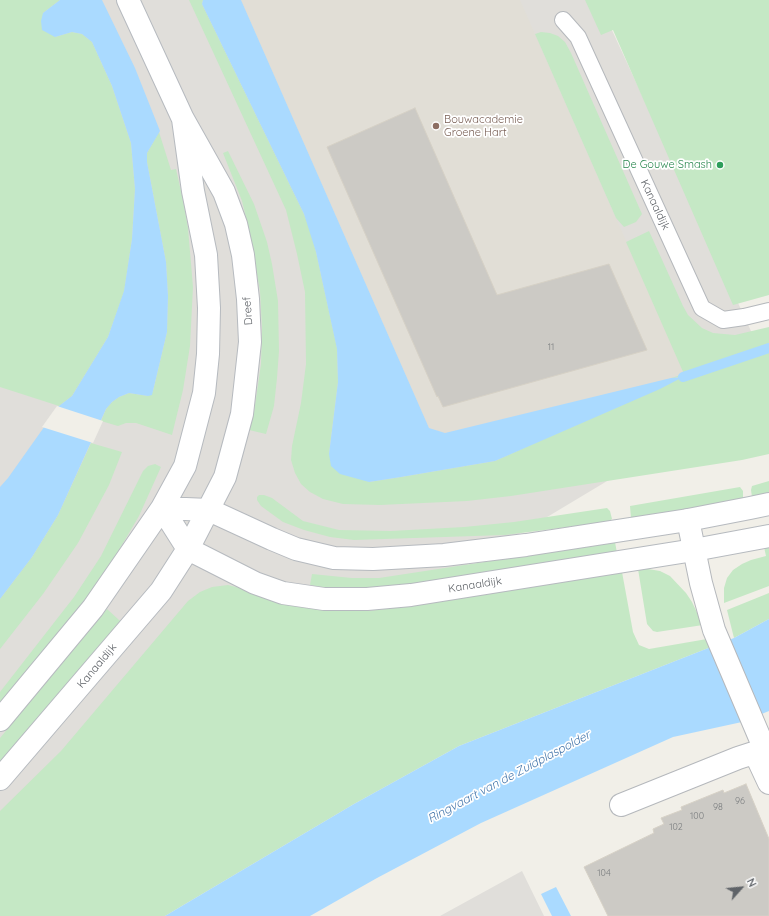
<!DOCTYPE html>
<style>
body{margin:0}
#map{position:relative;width:769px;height:916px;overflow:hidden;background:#f1efe8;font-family:Quicksand,sans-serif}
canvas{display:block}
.north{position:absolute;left:721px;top:868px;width:40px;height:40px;-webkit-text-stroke:3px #fff;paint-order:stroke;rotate:63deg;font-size:11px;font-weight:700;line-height:16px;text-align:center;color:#5f6368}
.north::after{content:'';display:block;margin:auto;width:14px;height:18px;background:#5f6368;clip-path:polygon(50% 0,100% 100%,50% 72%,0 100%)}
</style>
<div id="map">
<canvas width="769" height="916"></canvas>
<div class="north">N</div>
</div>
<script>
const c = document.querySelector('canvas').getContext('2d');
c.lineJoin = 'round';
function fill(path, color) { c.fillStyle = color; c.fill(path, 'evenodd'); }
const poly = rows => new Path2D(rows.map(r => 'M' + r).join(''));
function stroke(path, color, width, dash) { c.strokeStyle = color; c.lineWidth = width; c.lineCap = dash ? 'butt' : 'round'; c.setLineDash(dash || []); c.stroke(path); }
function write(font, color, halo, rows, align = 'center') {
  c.font = font + ' Quicksand,sans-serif'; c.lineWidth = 3.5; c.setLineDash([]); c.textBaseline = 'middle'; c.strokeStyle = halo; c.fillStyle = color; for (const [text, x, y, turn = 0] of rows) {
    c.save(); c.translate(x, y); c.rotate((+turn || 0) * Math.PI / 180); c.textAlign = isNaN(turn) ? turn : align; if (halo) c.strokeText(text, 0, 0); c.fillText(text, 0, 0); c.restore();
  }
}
const industrial = poly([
 [0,0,598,0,769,370,769,384,0,845],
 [522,871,544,916,440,916]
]);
const education = poly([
 [241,0,520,0,685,375,445,433,429,428]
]);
const green = poly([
 [0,0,60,0,43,13,55,37,72,32,82,34,92,42,112,86,131,143,135,189,132,239,124,292,108,337,72,396,59,406,0,387],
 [189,0,203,0,202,4,304,214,310,230,316,252,337,348,338,382,329,454,369,482,401,477,495,461,681,377,671,378,684,374,626,242,649,231,683,306,688,315,702,328,713,333,735,335,769,327,769,454,742,460,511,496,467,501,380,505,343,504,323,499,310,492,301,484,295,473,291,460,292,446,301,403,306,364,305,292,297,254,286,210],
 [585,0,769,0,769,295,733,305,613,30,601,35],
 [541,32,550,33,558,36,565,42,571,53,642,214,636,222,624,227,616,218,535,34],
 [159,132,171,170,176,169,183,200,188,228,193,287,190,346,183,390,172,435,136,423,126,423,118,426,101,421,106,409,112,402,119,397,129,393,148,396,153,391,167,332,168,296,166,262,147,162,147,153],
 [228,151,254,204,267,242,272,264,278,301,279,351,277,378,274,406,266,434,249,430,254,412,261,364,262,328,260,291,249,230,242,201,223,153],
 [91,443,122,452,109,485,78,543,43,594,0,649,0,599,32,557,58,515],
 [155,464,161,467,139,516,119,550,83,603,0,708,0,692,74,597,101,556,143,471,148,466],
 [769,481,769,494,752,497,751,490,752,486],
 [740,487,743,491,743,499,740,501,631,518,630,506],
 [259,495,264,495,272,498,303,521,339,530,391,531,464,527,514,522,607,508,610,511,612,519,608,522,505,535,354,540,330,537,304,530,283,522,261,506,257,500,257,497],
 [615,542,617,553,375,590,339,590,310,585,312,574,352,578,379,578],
 [769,546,769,586,724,603,724,588,727,578,733,570,742,564,751,560,766,556,764,547],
 [638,569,648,569,660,571,670,576,686,593,692,602,703,625,657,632,653,631,647,624],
 [622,572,633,632,639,645,649,649,707,639,711,647,459,746,354,804,165,916,0,916,0,811,61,751,188,601,200,592,212,587,228,585,327,610,367,611,413,606],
 [769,593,769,619,734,638,727,610],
 [107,609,119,620,123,621,0,764,0,738]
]);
const water = poly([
 [60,0,102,0,135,68,160,131,147,153,147,162,166,262,168,296,167,332,152,395,148,396,129,393,119,397,112,402,106,409,58,515,32,557,0,599,0,487,8,478,59,406,72,396,108,337,124,291,132,239,135,189,131,143,112,86,92,42,82,34,72,32,55,37,42,30,41,21,43,13],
 [203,0,241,0,429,428,445,433,671,378,683,377,660,389,495,461,401,477,369,482,340,474,331,466,329,454,338,382,337,349,316,252,304,214,202,4],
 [769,619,769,711,742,722,673,737,481,823,377,878,310,916,165,916,354,804,459,746,711,647,734,638],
 [556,887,571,916,552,916,541,894]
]);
const pier = poly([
 [57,406,103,421,93,443,42,427]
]);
const stream = poly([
 [683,377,769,348]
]);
const building = poly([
 [415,108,497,295,609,264,647,350,443,407,438,396,437,397,327,147,415,108],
 [746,784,769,839,769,916,608,916,584,867,654,833,653,829,664,824,661,818,682,810,681,807,723,790,724,793,746,784]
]);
const service = poly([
 [563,20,578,37,702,308,723,320,744,317,769,311]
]);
const minor = poly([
 [688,520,701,583,714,630,765,750],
 [755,753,769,783],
 [621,805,738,758,769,748]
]);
const secondary = poly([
 [183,119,193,191,206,255,209,308,208,354,204,393,185,466,162,508,188,549,255,583,283,593,324,599,367,599,411,595,694,550,769,536],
 [0,720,93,608,162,508,209,510,272,539,296,549,334,558,373,559,444,555,526,545,688,520,750,508,769,504],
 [0,779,161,591,188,549,225,477,242,414,250,342,248,299,243,255,236,224,224,192,183,119,128,0]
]);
const markers = [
 [436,126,4,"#8d6e63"],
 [720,165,4,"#2e9e5b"]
];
const numberNames = [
 ["11",551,347],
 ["96",740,801],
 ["98",718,807],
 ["100",697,816],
 ["102",676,827],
 ["104",604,873]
];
const educationNames = [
 ["Bouwacademie",444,120],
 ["Groene Hart",444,133]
];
const leisureNames = [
 ["De Gouwe Smash",712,165]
];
const streetNames = [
 ["Kanaaldijk",655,205,65],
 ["Dreef",248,311,-94],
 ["Kanaaldijk",475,585,-9],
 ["Kanaaldijk",97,666,-50]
];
const waterNames = [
 ["Ringvaart van de Zuidplaspolder",509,777,-28]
];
fill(industrial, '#e0deda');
fill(education, '#e1ded6');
fill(green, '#c5e8c5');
fill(water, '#aadaff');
fill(pier, '#f1efe8');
stroke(stream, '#aadaff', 10);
fill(building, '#cccac5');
stroke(building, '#d6d1c6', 1);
stroke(service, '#b5b8bc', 18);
stroke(minor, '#b5b8bc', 24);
stroke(secondary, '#b6babf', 24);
stroke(service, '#fff', 16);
stroke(minor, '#fff', 22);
stroke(secondary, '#fff', 22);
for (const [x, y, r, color] of markers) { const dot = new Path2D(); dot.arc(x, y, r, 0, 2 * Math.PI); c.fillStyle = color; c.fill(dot); stroke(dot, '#fff', 1.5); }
write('9px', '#7a7d7f', null, numberNames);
write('11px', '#785e54', '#fff', educationNames, 'left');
write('11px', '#27864d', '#fff', leisureNames, 'right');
write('11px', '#5f6368', '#fff', streetNames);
write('italic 12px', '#4174aa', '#fff', waterNames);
</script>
